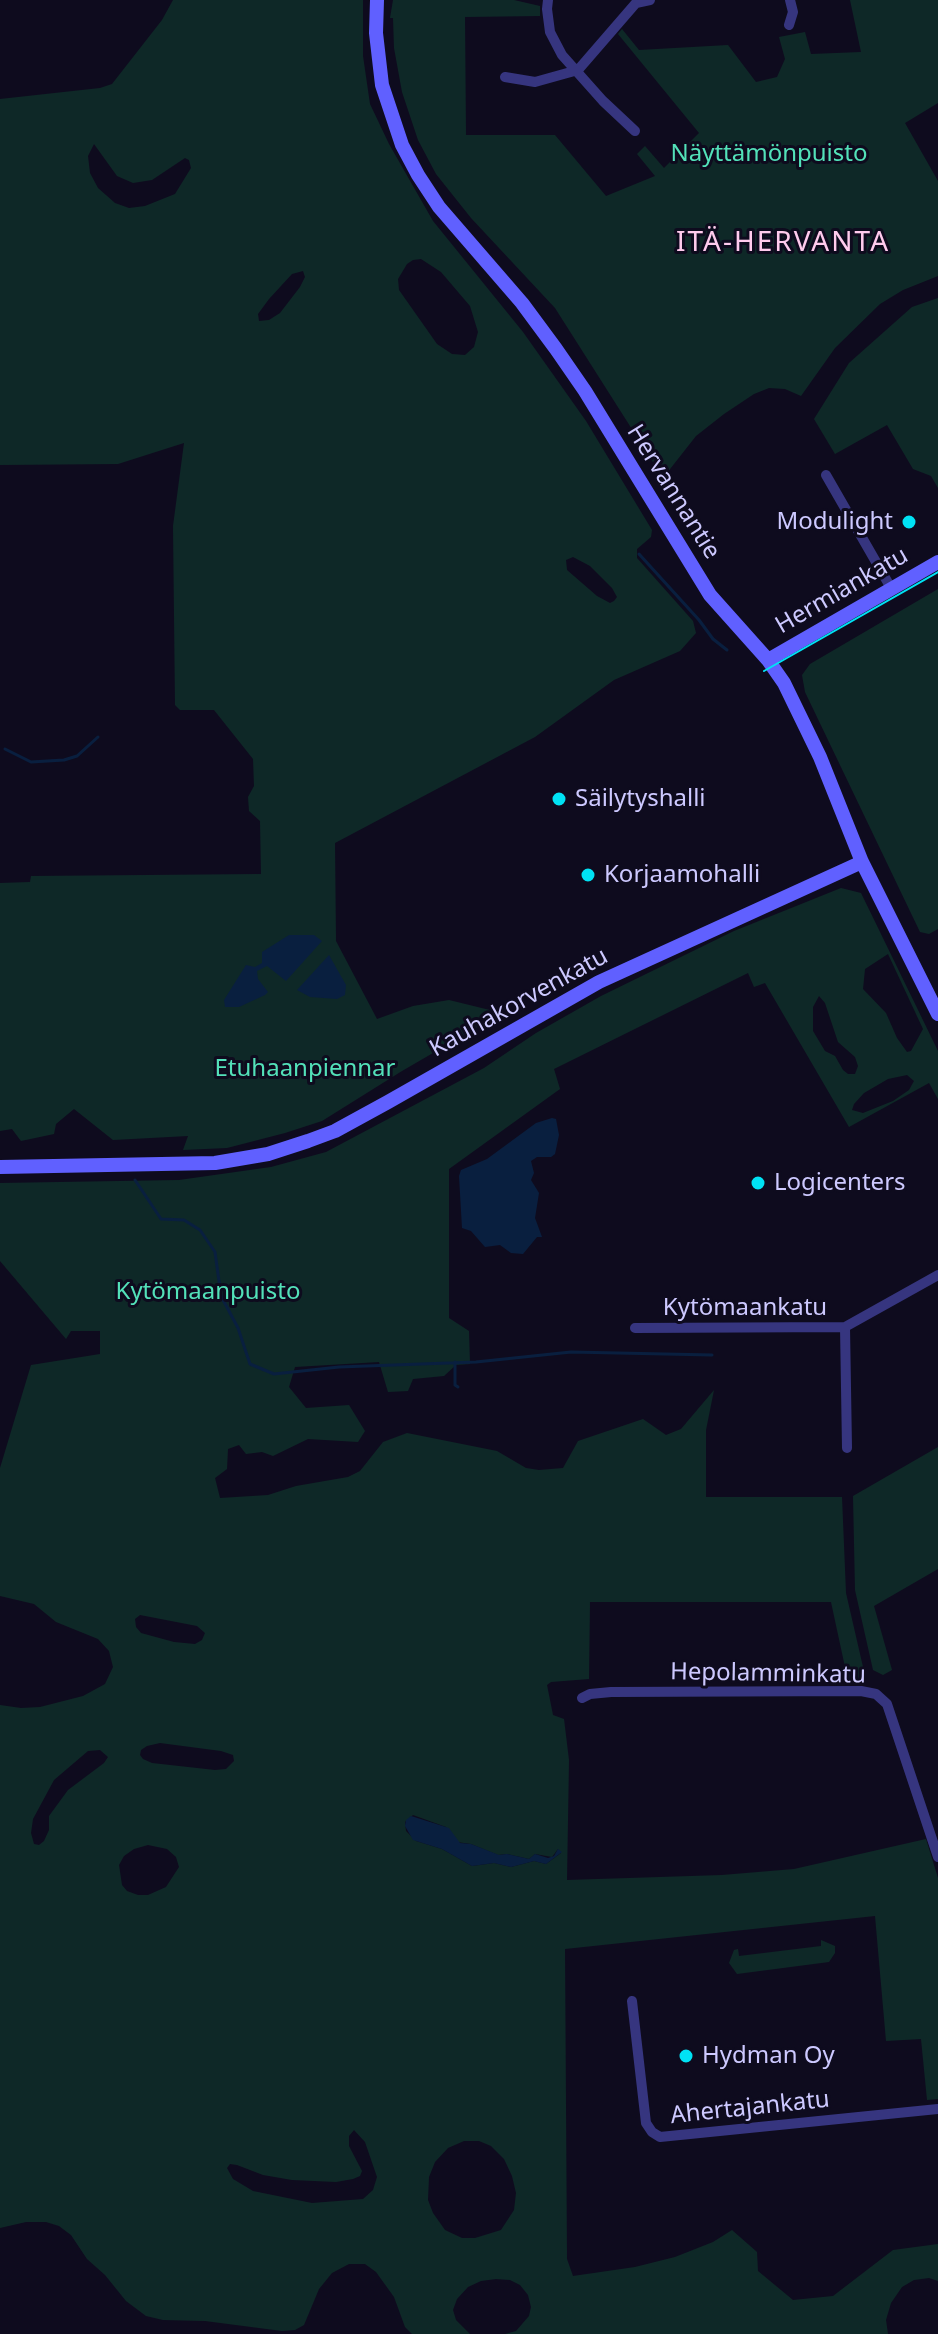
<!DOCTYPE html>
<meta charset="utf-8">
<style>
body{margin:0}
canvas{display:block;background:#0e0b1e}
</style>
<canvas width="938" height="2334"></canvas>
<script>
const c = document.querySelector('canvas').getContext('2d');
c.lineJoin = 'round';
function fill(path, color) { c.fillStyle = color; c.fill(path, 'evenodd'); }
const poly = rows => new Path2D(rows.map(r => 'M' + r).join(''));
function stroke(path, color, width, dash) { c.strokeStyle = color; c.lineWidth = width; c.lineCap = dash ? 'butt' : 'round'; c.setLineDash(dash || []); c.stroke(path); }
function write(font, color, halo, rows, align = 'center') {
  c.font = font + ' "Noto Sans",sans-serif'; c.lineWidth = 6; c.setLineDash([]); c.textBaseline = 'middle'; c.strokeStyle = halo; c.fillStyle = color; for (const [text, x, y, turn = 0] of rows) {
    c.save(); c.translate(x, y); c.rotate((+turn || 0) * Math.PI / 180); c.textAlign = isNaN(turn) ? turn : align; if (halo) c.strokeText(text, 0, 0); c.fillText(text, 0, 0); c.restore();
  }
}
const green = poly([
 [173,0,363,0,363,56,370,104,389,144,433,221,523,332,586,421,652,530,651,537,637,549,637,558,693,621,696,633,680,651,614,680,535,737,335,843,336,941,377,1019,413,1006,449,1000,502,1013,402,1071,322,1121,285,1133,227,1148,183,1150,188,1136,113,1140,74,1109,56,1124,54,1134,21,1141,12,1129,0,1131,0,883,30,882,31,876,261,874,260,821,249,811,248,797,254,786,253,759,214,710,180,710,175,705,173,526,184,443,118,464,0,465,0,99,100,88,112,84,162,20],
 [94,144,117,176,133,183,152,180,185,158,189,160,191,168,175,194,145,206,129,208,115,203,98,188,90,173,88,156],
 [421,259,441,272,470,306,478,332,474,347,465,355,452,354,437,344,399,290,398,279,407,264,413,260],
 [303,271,305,277,300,287,280,313,269,320,259,321,258,314,269,299,292,274],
 [573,557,590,566,612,588,617,597,614,601,610,603,597,596,567,570,566,560],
 [393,0,514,0,540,6,540,16,465,17,466,135,555,135,606,196,655,176,637,154,645,146,664,168,699,133,618,34,622,29,639,50,728,45,756,82,777,77,785,59,779,37,805,32,811,54,861,52,850,0,938,0,938,103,905,123,938,181,938,276,903,290,880,304,835,348,801,396,785,389,769,388,754,394,724,414,696,436,663,478,555,308,471,218,436,174,418,140,402,92,394,48,393,18,390,18],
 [938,298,938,488,931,476,913,469,887,425,835,454,814,419,849,363,912,307],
 [938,589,938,929,929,934,920,932,805,692,802,675,810,664],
 [841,888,861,893,938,1051,938,1099,929,1083,849,1127,765,983,754,987,748,973,554,1069,560,1089,449,1169,449,1318,469,1331,470,1364,456,1365,444,1376,413,1379,408,1391,388,1392,379,1362,295,1367,289,1387,306,1408,349,1405,365,1431,358,1442,308,1439,273,1456,262,1452,246,1454,239,1445,228,1449,227,1469,215,1478,220,1498,268,1495,296,1486,348,1477,360,1471,383,1442,407,1433,497,1451,526,1468,539,1470,563,1468,578,1441,643,1419,666,1435,681,1429,714,1390,706,1430,706,1497,842,1497,846,1593,866,1680,848,1681,831,1602,590,1602,589,1679,551,1682,547,1685,553,1715,564,1719,569,1760,567,1880,722,1875,794,1869,926,1839,938,1878,938,2099,927,2100,921,2039,886,2041,875,1916,565,1949,567,2259,573,2276,635,2267,675,2257,713,2242,732,2230,757,2252,758,2271,793,2300,833,2296,893,2250,938,2244,938,2281,929,2278,914,2280,902,2287,891,2303,886,2320,888,2334,505,2334,516,2331,529,2316,531,2307,528,2295,520,2285,510,2280,496,2279,481,2281,468,2287,457,2299,453,2310,456,2320,470,2334,412,2334,405,2327,394,2297,376,2272,365,2264,349,2264,332,2273,319,2289,304,2325,295,2330,282,2331,205,2321,163,2320,146,2316,126,2301,105,2275,87,2259,71,2235,59,2226,46,2222,26,2222,0,2228,0,1705,21,1708,40,1707,83,1696,105,1684,113,1667,109,1651,98,1639,56,1622,34,1604,0,1596,0,1468,31,1365,100,1354,100,1331,71,1331,66,1339,0,1261,0,1183,179,1180,271,1167,326,1152,484,1068,536,1033,601,996,734,931],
 [888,954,923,1029,911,1051,907,1052,897,1038,886,1013,863,989,865,969],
 [819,996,825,1003,838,1042,855,1057,858,1066,855,1074,848,1074,843,1070,835,1056,825,1051,813,1031,813,1007],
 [907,1075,914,1081,909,1090,893,1101,863,1113,852,1110,854,1104,864,1093,888,1079],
 [140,1615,197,1626,205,1633,202,1640,195,1644,174,1642,141,1633,136,1627,135,1619],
 [160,1743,221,1751,233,1755,234,1761,226,1769,215,1770,152,1763,143,1759,140,1755,141,1750,147,1746],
 [100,1750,108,1757,104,1763,68,1790,49,1816,49,1830,44,1841,39,1845,34,1844,31,1833,33,1819,54,1780,88,1751],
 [413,1815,446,1827,457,1842,471,1844,498,1855,507,1854,529,1859,535,1854,552,1857,558,1849,561,1853,546,1864,534,1861,511,1867,494,1863,472,1866,442,1849,416,1841,406,1831,405,1822],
 [148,1845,167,1849,176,1857,179,1867,166,1887,148,1895,138,1895,127,1891,122,1885,119,1865,124,1856,134,1849],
 [354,2130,365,2142,377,2177,373,2190,363,2199,312,2203,253,2191,233,2179,227,2168,230,2164,237,2165,263,2175,292,2180,336,2182,353,2179,360,2176,362,2171,349,2146,349,2136],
 [464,2141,479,2141,491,2146,504,2159,512,2176,516,2193,514,2210,501,2230,475,2238,462,2238,445,2230,433,2213,428,2200,429,2177,435,2162,448,2148],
 [938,1447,938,1569,874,1606,892,1670,883,1675,873,1670,855,1590,853,1496],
 [821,1940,835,1946,835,1953,829,1962,737,1974,729,1963,734,1950,738,1949,739,1956,821,1946]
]);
const water = poly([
 [289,935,314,935,322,941,286,981,267,966,257,971,258,979,268,992,265,995,239,1007,225,1007,224,1000,246,965,255,967,262,963,262,952],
 [329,955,346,985,345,995,337,999,310,997,297,990],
 [552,1118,556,1119,559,1135,555,1154,551,1157,537,1157,531,1161,534,1173,531,1180,539,1193,535,1218,542,1237,537,1237,523,1254,511,1253,500,1245,485,1247,471,1231,462,1228,459,1176,461,1170,487,1159,536,1123],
 [411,1816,449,1828,460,1843,471,1844,499,1855,507,1854,529,1859,535,1854,548,1858,554,1856,558,1849,562,1852,546,1864,534,1861,511,1867,494,1863,472,1866,442,1849,413,1840,405,1826,406,1820]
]);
const stream = poly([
 [639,554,699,620,713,639,727,650],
 [5,749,31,762,64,760,77,756,98,737],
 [135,1180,161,1219,184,1220,200,1230,215,1252,221,1296,238,1328,250,1364,274,1374,339,1367,476,1362,571,1352,712,1355],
 [455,1362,455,1385,458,1387]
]);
const street = poly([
 [548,0,547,9,550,32,562,55,603,101,635,131],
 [789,25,793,12,790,0],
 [505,77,535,82,578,70,636,3,650,0],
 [826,475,891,588],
 [845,1327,847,1448],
 [635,1328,845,1327,938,1275],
 [582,1698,590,1694,611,1692,861,1691,876,1694,887,1704,938,1857],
 [632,2001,646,2123,652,2132,660,2137,938,2109]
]);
const secondary = poly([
 [377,0,376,33,382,85,402,145,418,175,439,207,522,303,556,349,585,391,710,595,768,660,784,683,820,757,862,862,938,1014],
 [768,660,938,562],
 [0,1167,215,1163,268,1154,308,1141,335,1131,388,1102,599,982,862,862]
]);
const tram = poly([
 [764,671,938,572]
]);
const markers = [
 [909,522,8,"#00e2f4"],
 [559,799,8,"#00e2f4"],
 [588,875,8,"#00e2f4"],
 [758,1183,8,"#00e2f4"],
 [686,2056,8,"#00e2f4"]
];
const parkNames = [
 ["Näyttämönpuisto",769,154],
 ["Etuhaanpiennar",305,1069],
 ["Kytömaanpuisto",208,1292]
];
const streetNames = [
 ["Hervannantie",673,492,58],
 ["Hermiankatu",842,591,-30],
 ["Kauhakorvenkatu",519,1003,-29],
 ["Kytömaankatu",745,1308],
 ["Hepolamminkatu",768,1674,1],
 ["Ahertajankatu",750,2108,-6]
];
const poiNames = [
 ["Modulight",893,522,"right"],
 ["Säilytyshalli",575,799],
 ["Korjaamohalli",604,875],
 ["Logicenters",774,1183],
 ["Hydman Oy",702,2056]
];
const quarterNames = [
 ["ITÄ-HERVANTA",783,243]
];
fill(green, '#0e2827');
fill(water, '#091f3f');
stroke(stream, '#091f3f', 3);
stroke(street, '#36357f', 10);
stroke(secondary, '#6060ff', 14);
stroke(tram, '#00e2f4', 2);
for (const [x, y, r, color] of markers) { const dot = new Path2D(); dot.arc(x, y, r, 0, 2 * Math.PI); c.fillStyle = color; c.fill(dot); stroke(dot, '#0e0b1e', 3); }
write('24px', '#53e1b9', '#0e0b1e', parkNames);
write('24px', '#cdc9ff', '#0e0b1e', streetNames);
write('24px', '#cdc9ff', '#0e0b1e', poiNames, 'left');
c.letterSpacing = '2px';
write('28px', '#ffcbed', '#0e0b1e', quarterNames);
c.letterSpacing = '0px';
</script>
